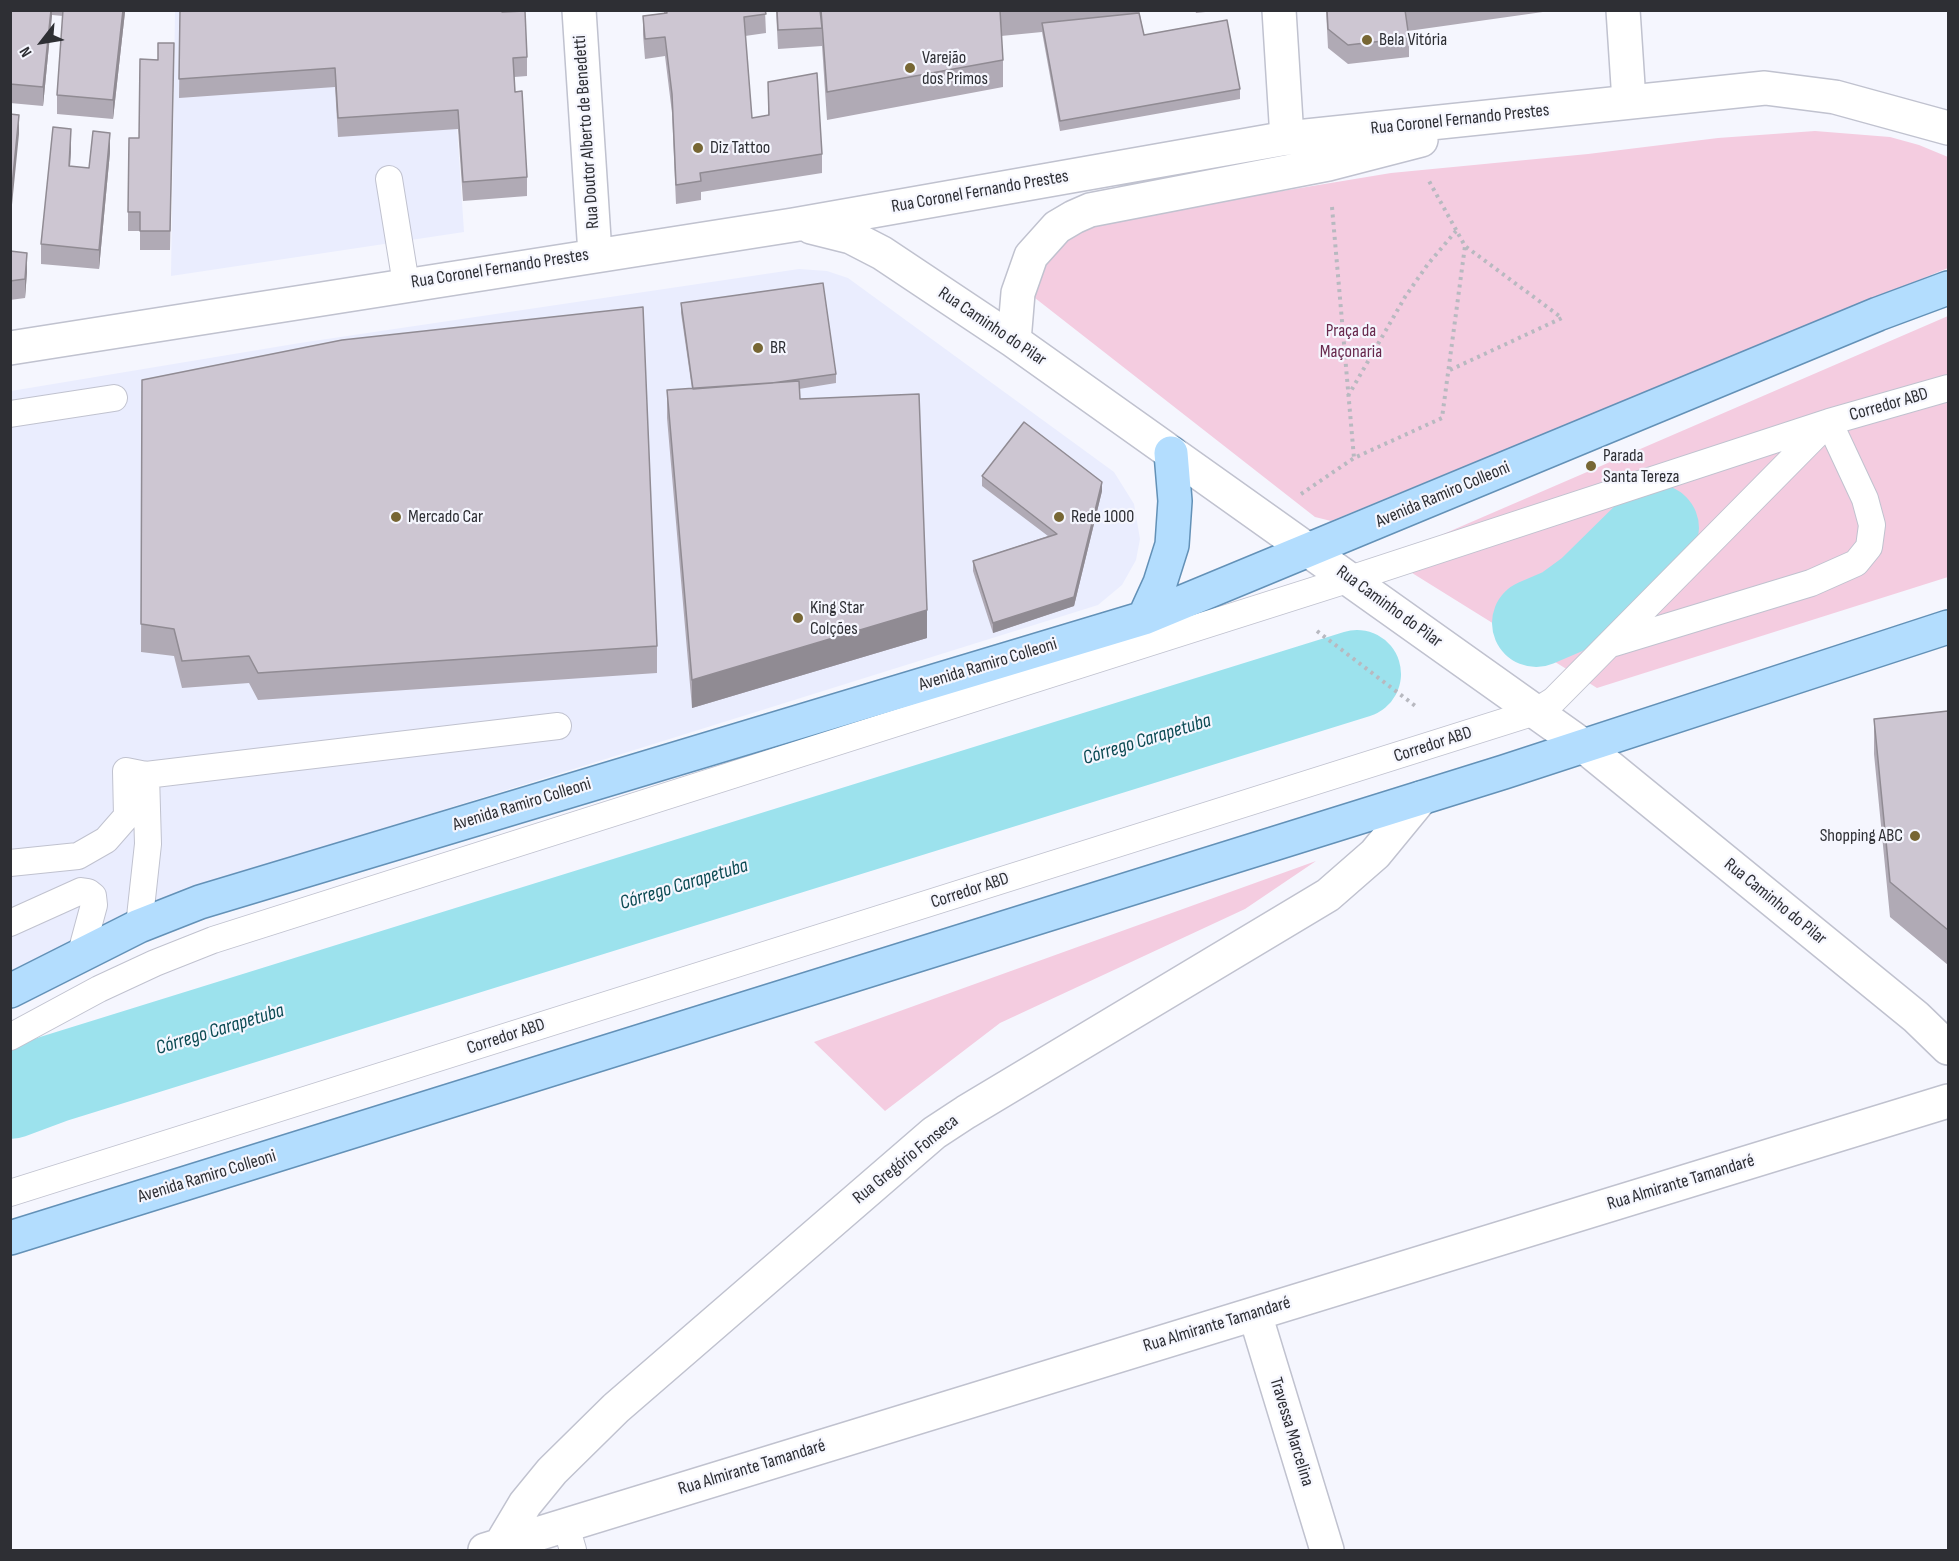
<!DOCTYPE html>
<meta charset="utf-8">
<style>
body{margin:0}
#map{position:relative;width:1959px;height:1561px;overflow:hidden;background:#f5f6fe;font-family:"Sofia Sans Condensed",sans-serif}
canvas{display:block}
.frame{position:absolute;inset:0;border:12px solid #2e2f34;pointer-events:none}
.north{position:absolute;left:12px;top:12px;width:60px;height:60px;-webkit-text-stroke:4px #f5f6fe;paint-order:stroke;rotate:239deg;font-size:16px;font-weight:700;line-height:24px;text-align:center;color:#2e2f34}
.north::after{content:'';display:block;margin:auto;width:21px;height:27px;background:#2e2f34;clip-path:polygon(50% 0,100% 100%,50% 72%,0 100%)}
</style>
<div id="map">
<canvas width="1959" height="1561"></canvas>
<div class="frame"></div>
<div class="north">N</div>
</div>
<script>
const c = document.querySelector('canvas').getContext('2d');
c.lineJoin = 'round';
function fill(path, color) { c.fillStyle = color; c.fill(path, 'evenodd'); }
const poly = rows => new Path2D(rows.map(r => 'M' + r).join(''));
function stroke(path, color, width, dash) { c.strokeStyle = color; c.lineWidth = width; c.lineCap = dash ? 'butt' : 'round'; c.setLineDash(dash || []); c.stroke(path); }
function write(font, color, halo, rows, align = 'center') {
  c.font = font + ' "Sofia Sans Condensed",sans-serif'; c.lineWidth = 4.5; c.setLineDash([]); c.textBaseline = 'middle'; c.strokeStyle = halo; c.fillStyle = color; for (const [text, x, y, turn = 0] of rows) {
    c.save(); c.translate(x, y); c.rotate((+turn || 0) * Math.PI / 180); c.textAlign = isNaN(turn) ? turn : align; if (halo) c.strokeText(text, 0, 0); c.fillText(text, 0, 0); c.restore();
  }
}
const built = poly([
 [175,11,524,11,527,76,454,81,464,232,171,276],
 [799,269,827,271,848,278,1114,472,1134,504,1140,539,1136,560,1122,585,1098,605,177,893,11,971,11,391,300,343]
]);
const green = poly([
 [1815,131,1890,137,1919,145,1948,157,1948,268,1331,521,1315,517,1035,298,1033,278,1065,238,1095,222,1391,173,1588,154,1718,138],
 [1948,316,1948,577,1597,688,1388,558],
 [1316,861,1245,909,1000,1023,885,1111,814,1042]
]);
const river = poly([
 [1536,623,1564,611,1590,592,1655,528],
 [10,1095,53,1079,1357,674]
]);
const path = poly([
 [1332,207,1354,458],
 [1450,370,1562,318,1465,246],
 [1348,396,1405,297,1428,264,1456,231],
 [1301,494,1354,458,1442,418,1465,246,1429,181],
 [1317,631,1418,708]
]);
const service = poly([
 [389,179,406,284],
 [10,414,114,398],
 [1614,643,1811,583,1856,563,1869,547,1872,525,1865,499,1829,422],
 [146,775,558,726],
 [10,863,78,856,106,840,127,816,126,771,146,775,148,844,139,926],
 [10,923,81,891,88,892,93,896,94,905,81,953],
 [10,1037,99,989,155,963,213,940,1350,579,1829,422,1948,388],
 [10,1193,1535,712,1554,700,1824,427],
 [566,1526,573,1550]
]);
const minor = poly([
 [1279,10,1287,138],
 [1623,10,1629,101],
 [1255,1314,1327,1550],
 [500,1546,525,1504,552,1471,616,1408,934,1133,966,1112,1328,895,1375,854,1421,798],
 [485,1550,1948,1101]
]);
const secondary = poly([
 [579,10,595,254],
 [811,227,851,237,882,253,1014,341,1585,747,1916,1017,1948,1048],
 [1014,341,1018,293,1031,256,1057,227,1074,217,1090,210,1328,164,1421,140],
 [10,348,793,225,1287,138,1765,88,1835,97,1948,128]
]);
const primary = poly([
 [1144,618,1160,583,1172,545,1175,501,1171,453],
 [10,991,139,926,200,902,1144,618,1878,314,1948,288],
 [10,1238,1504,772,1948,627]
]);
const wall = poly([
 [10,10,135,10,125,12,113,119,57,114,57,95,63,16,52,15,43,106,10,103],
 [180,10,502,12,527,57,527,76,514,77,515,92,527,177,527,196,463,201,458,129,338,137,335,87,179,98],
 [664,10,1139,10,1144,35,1240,89,1240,99,1060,131,1042,32,1001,36,1003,60,1003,87,827,120,822,46,778,49,776,11,765,11,766,33,745,36,752,118,768,116,768,82,822,154,822,173,701,192,701,200,676,204,672,113,665,56,645,59,643,35,643,16,664,13],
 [1195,10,1224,10,1196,13],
 [1326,10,1557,10,1408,31,1409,38,1409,57,1348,64,1328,48],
 [174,43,170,250,140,250,140,231,128,231,128,212,139,138,158,60],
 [71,148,70,166,89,168,110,152,99,269,41,264,41,244],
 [10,251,27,272,25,298,10,300],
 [681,303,836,374,836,383,799,389,800,399,927,638,692,708,667,418,667,390,692,389,681,313],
 [142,380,657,646,657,673,258,700,249,683,182,688,174,656,141,652],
 [982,476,1102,491,1074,606,993,633,973,571,973,561,1048,536,982,486],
 [1948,711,1948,965,1890,917,1874,754,1874,719]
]);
const shadedWall = poly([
 [51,10,52,10,52,15,43,106,43,87],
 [123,10,125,10,125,12,113,119,113,100],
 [19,115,19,134,10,225,10,206],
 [71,129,71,148,69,185,69,166],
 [110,133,110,152,99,269,99,250],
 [27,253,27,272,25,298,25,279],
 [1102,482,1102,491,1074,606,993,633,993,623],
 [927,610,927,638,692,708,692,680]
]);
const building = poly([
 [10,10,51,10,43,87,10,84,10,10],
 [63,10,123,10,113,100,57,95,63,10],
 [180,10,502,10,502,12,525,11,527,57,513,58,515,92,522,91,527,177,463,182,458,110,338,118,335,68,179,79,180,10],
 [666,10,765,10,766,14,744,17,752,118,769,115,768,82,817,73,822,154,700,173,701,181,676,185,672,94,665,37,645,39,643,16,667,13,666,10],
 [777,10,820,10,822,28,778,30,777,10],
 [821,10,1000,10,1003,60,827,92,821,10],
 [1327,10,1405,10,1409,38,1348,45,1328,29,1327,10],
 [1139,13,1144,35,1227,20,1240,89,1060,121,1042,23,1139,13],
 [158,43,174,43,170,231,140,231,140,212,128,212,129,138,139,138,140,59,158,60,158,43],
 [10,114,19,115,10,206,10,114],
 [53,127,71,129,69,166,89,168,93,131,110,133,99,250,41,244,53,127],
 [10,251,27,253,25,279,10,281,10,251],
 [823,283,836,374,772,383,693,389,681,303,823,283],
 [643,307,657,646,258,673,249,656,182,661,174,629,141,624,142,380,342,340,643,307],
 [799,381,800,399,919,394,927,610,692,680,667,390,799,381],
 [1024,422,1102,482,1074,597,993,623,973,561,1057,534,982,476,1024,422],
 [1948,711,1948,930,1890,882,1874,719,1948,711]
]);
const markers = [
 [1367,40,6,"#776634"],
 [910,68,6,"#776634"],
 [698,148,6,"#776634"],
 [758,348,6,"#776634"],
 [1591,466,6,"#776634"],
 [396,517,6,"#776634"],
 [1059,517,6,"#776634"],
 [798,618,6,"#776634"],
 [1915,836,6,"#776634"]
];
const poiNames = [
 ["Bela Vitória",1379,40],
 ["Varejão",922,58],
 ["dos Primos",922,79],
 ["Diz Tattoo",710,148],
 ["BR",770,348],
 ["Parada",1603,456],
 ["Santa Tereza",1603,477],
 ["Mercado Car",408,517],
 ["Rede 1000",1071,517],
 ["King Star",810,608],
 ["Colções",810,629],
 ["Shopping ABC",1903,836,"right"]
];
const streetNames = [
 ["Rua Coronel Fernando Prestes",1460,120,-6],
 ["Rua Doutor Alberto de Benedetti",587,132,-94],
 ["Rua Coronel Fernando Prestes",980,192,-10],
 ["Rua Coronel Fernando Prestes",500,269,-9],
 ["Rua Caminho do Pilar",992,327,34],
 ["Corredor ABD",1889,405,-16],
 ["Avenida Ramiro Colleoni",1443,495,-23],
 ["Rua Caminho do Pilar",1389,607,36],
 ["Avenida Ramiro Colleoni",988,665,-17],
 ["Corredor ABD",1433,745,-18],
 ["Avenida Ramiro Colleoni",522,805,-17],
 ["Corredor ABD",970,891,-18],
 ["Rua Caminho do Pilar",1775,902,39],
 ["Corredor ABD",506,1037,-18],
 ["Rua Gregório Fonseca",906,1160,-39],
 ["Avenida Ramiro Colleoni",207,1177,-17],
 ["Rua Almirante Tamandaré",1681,1183,-17],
 ["Rua Almirante Tamandaré",1217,1325,-17],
 ["Travessa Marcelina",1291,1432,73],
 ["Rua Almirante Tamandaré",752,1468,-17]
];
const parkNames = [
 ["Praça da",1351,331],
 ["Maçonaria",1351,352]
];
const waterNames = [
 ["Córrego Carapetuba",1147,740,-17],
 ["Córrego Carapetuba",684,885,-17],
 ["Córrego Carapetuba",220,1030,-17]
];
fill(built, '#eaedfe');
fill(green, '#f4cce0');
stroke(river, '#9ce2ed', 88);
stroke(service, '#c0c2cf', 28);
stroke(minor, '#c0c2cf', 36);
stroke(secondary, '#c0c2cf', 36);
stroke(primary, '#6391b7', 36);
stroke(path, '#b8b9c0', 4, [3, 4.5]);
stroke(service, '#fff', 26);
stroke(minor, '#fff', 33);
stroke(secondary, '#fff', 33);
stroke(primary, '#b3ddfe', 33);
fill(wall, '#b0aab5');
fill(shadedWall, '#908b93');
fill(building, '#cdc6d2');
stroke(building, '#908b93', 1.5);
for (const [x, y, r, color] of markers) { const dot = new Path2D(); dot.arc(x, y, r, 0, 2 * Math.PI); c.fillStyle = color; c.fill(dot); stroke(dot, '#f5f6fe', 2); }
write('18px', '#2e2f34', '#f5f6fe', poiNames, 'left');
write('18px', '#2e2f34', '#f5f6fe', streetNames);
write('18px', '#68294d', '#f5f6fe', parkNames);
write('italic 20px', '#0c4b54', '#f5f6fe', waterNames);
</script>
